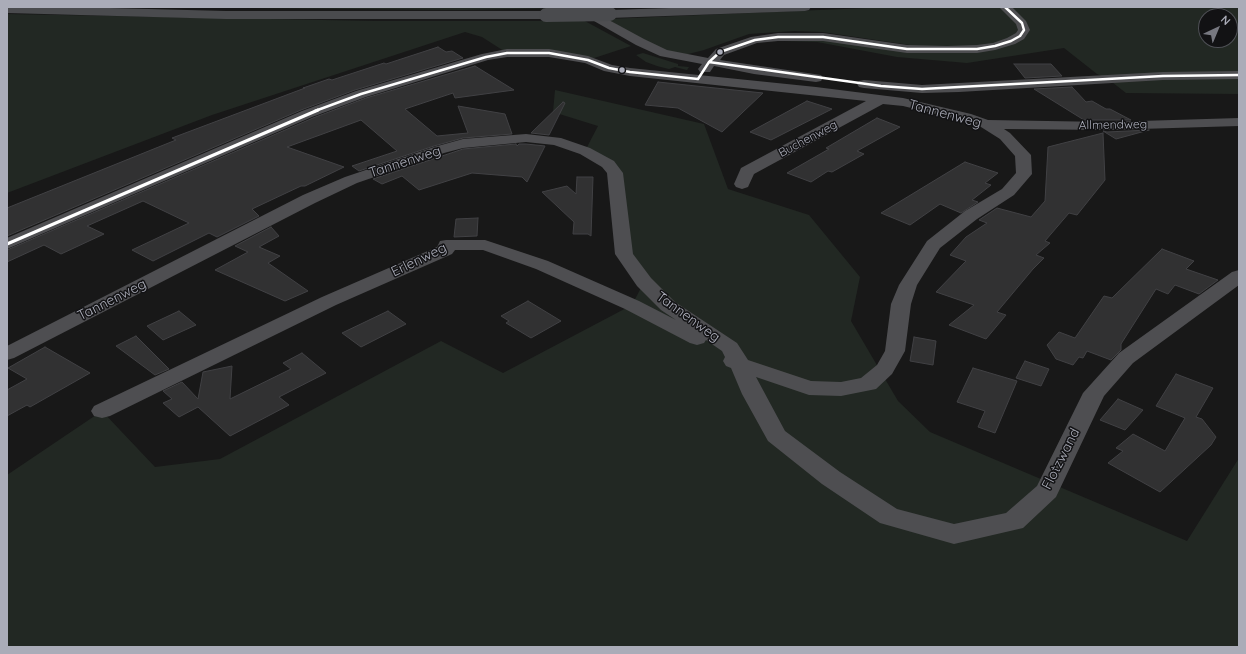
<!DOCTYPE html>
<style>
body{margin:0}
#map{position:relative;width:1246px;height:654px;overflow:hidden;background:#181818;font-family:Quicksand,sans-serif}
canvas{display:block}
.frame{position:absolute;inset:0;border:8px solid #aaacb8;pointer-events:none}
.north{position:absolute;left:1198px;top:8px;width:40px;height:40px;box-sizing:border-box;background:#121214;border:1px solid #4f5056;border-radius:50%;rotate:44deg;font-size:11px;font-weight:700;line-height:16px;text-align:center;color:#aaacb8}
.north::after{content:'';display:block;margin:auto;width:14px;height:18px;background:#777880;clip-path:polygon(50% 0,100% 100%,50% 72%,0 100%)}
</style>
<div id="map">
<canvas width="1246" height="654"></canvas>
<div class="frame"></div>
<div class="north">N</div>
</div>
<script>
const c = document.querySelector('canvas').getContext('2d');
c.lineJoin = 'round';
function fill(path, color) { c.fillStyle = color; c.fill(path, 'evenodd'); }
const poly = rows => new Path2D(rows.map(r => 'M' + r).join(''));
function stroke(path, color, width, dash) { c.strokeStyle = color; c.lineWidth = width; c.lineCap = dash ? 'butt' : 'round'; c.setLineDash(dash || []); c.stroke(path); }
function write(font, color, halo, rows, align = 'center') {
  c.font = font + ' Quicksand,sans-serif'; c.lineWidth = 3; c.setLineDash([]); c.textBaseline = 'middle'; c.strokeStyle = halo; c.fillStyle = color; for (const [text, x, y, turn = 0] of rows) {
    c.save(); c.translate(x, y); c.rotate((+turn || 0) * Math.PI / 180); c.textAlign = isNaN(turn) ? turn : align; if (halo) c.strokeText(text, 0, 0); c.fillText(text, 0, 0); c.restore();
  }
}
const green = poly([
 [139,7,565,7,567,8,460,10],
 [890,7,1239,7,1239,94,1126,93,1108,79,1097,74,1064,48,967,63,897,57,817,42,783,41,800,38,861,44,910,45,822,32,794,31,749,34,704,50,684,55,667,51,627,32,608,19],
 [1206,16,1230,16,1230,40,1206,40],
 [7,14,376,21,548,21,583,20,631,46,588,60,507,53,482,37,465,32,212,115,7,193],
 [643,53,678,64,678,66,689,67,687,70,675,67,669,69,657,66,646,62,636,55],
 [555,90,704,124,728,189,809,215,860,277,851,321,898,401,930,432,1187,541,1239,458,1239,647,7,647,7,475,102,411,155,467,220,459,441,341,503,373,632,305,644,282,624,254,615,173,585,151,598,126,553,112]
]);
const building = poly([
 [438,47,446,52,452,51,463,58,355,90,301,110,7,236,7,208,176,140,172,138,305,88,303,88,329,79,332,80,384,63,386,64,438,47],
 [1014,64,1051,64,1062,76,1025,78,1014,64],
 [475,66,514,90,455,98,453,93,405,109,437,136,468,133,458,106,505,114,512,134,463,138,434,146,359,171,352,166,397,151,361,120,287,147,344,167,305,186,301,186,252,209,259,216,217,237,209,233,153,261,132,250,189,223,143,201,87,226,104,234,61,254,44,245,7,262,7,250,313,118,366,98,475,66],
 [658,82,763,93,722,132,678,108,645,105,658,82],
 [1072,87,1086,102,1092,101,1106,109,1110,109,1131,120,1084,120,1034,89,1072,87],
 [807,101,832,109,771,140,750,132,807,101],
 [563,102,565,103,549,135,531,133,563,102],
 [877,118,900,127,857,151,864,154,832,172,828,171,811,182,787,173,829,149,826,148,877,118],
 [1149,130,1116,139,1103,131,1107,132,1149,130],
 [1103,133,1105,180,1077,215,1069,213,1045,241,1050,243,1036,255,1044,258,1033,269,997,312,1006,315,986,339,949,325,974,305,936,292,966,261,950,255,966,237,987,223,979,220,997,208,1031,217,1045,201,1048,147,1103,133],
 [516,144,517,146,519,144,526,144,545,146,527,182,522,177,472,173,419,190,402,176,382,184,373,179,463,149,516,144],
 [965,162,998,173,985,183,991,185,972,200,978,202,961,213,940,204,910,225,881,213,965,162],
 [577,177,593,177,591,236,588,234,573,234,574,222,542,192,567,186,576,194,577,177],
 [478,218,477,236,454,237,456,219,478,218],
 [271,227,279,236,259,247,280,256,268,263,308,291,285,301,215,270,248,252,235,246,271,227],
 [1162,249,1194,261,1186,269,1218,280,1199,294,1175,285,1168,294,1156,289,1121,344,1121,350,1111,360,1087,351,1083,358,1079,357,1073,365,1056,359,1047,345,1059,332,1075,338,1104,296,1112,298,1162,249],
 [528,301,561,321,531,338,506,323,509,321,501,316,528,301],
 [179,311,196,325,163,340,147,326,179,311],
 [388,311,406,324,361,347,342,333,388,311],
 [136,336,169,369,155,375,116,346,136,336],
 [914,337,936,341,933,365,910,361,914,337],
 [45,347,90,373,30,407,27,405,7,416,7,390,27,379,8,368,45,347],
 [302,353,326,373,279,397,289,405,230,436,198,407,179,417,163,403,172,399,163,391,182,382,198,399,203,372,232,366,230,399,291,369,283,363,302,353],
 [1025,361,1049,369,1041,386,1016,378,1025,361],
 [973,368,1017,381,995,433,978,427,985,411,957,402,973,368],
 [1176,374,1213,388,1196,417,1202,419,1216,437,1211,445,1160,492,1108,463,1123,451,1116,448,1133,434,1165,451,1185,418,1156,406,1176,374],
 [1118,399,1143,410,1125,430,1100,420,1118,399]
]);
const street = poly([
 [571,7,585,7,644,39,667,50,708,58,716,49,751,37,778,33,823,33,907,45,947,46,977,45,993,43,1007,38,1016,33,1018,30,1016,24,999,7,1012,7,1026,21,1030,30,1024,39,1015,44,995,50,977,53,907,53,823,41,778,41,757,43,724,55,720,60,821,75,823,78,821,81,816,82,754,74,714,66,710,72,700,72,698,69,702,64,660,56,636,45,573,9,571,7],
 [507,49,549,49,588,56,612,65,630,68,816,87,903,98,971,114,988,120,1107,122,1239,118,1239,126,1107,130,1004,129,1010,133,1031,155,1032,174,1014,195,977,219,940,248,917,285,911,304,905,351,892,374,876,389,841,396,809,395,756,377,785,431,840,472,897,509,954,524,1006,513,1037,486,1083,393,1119,353,1232,272,1239,270,1239,285,1133,363,1104,396,1056,497,1023,528,954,544,880,523,822,484,768,441,742,394,731,368,726,366,723,361,725,357,722,351,706,340,704,343,697,345,690,343,625,309,536,269,483,250,455,250,452,254,336,305,110,416,102,418,94,416,91,411,94,406,322,297,437,247,440,241,446,240,485,240,548,261,639,301,676,320,661,310,637,286,615,254,607,173,602,167,580,154,554,145,526,142,463,148,444,153,357,183,315,203,14,358,7,360,7,346,303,195,345,177,434,147,463,139,526,134,561,138,590,148,614,161,623,173,633,254,651,278,675,302,737,343,748,360,811,381,841,382,861,378,877,365,885,351,891,304,899,285,927,241,965,211,1002,189,1016,173,1015,156,1000,139,981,127,961,120,903,106,883,104,754,174,748,187,742,189,736,187,734,184,741,168,866,101,630,76,604,71,585,63,549,57,507,57,488,60,366,97,312,117,7,249,7,238,302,111,356,91,482,54,507,49],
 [1239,71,1239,79,1163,80,959,92,922,93,864,88,859,87,857,84,859,81,864,80,922,85,1163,72,1239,71]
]);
const highway = poly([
 [7,7,72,7,226,11,546,11,550,12,552,15,550,18,546,19,226,19,7,13,7,7],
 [700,7,811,7,809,10,805,11,610,18,606,17,604,14,606,11,610,10,700,7]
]);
const highwayBridge = poly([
 [546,15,610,14]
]);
const bus1Far1 = poly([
 [709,62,881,86,922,89,1163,76,1239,75],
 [315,111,361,94,486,57,507,53,549,53,588,60,609,68,630,72,698,79,709,62,720,52,755,40,778,37,823,37,907,49,977,49,995,46,1011,41,1020,36,1024,30,1022,23,1005,7]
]);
const bus1 = poly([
 [7,244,318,110]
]);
const markers = [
 [720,52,3.5,"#aaacb8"],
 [622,70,3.5,"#aaacb8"]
];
const farStreetnames = [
 ["Allmendweg",1113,125,-1],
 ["Buchenweg",808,139,-28]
];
const streetNames = [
 ["Tannenweg",945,114,15],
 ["Tannenweg",405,162,-18],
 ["Erlenweg",419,260,-26],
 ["Tannenweg",112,300,-27],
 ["Tannenweg",688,317,36],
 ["Flotzwand",1061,459,-63]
];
fill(green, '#222823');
fill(building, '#313132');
stroke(building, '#414144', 1);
fill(street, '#4e4e51');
fill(highway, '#4a4b4e');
stroke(highwayBridge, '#4a4b4e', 14);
stroke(bus1Far1, '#fff', 2.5);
stroke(bus1, '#fff', 3);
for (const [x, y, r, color] of markers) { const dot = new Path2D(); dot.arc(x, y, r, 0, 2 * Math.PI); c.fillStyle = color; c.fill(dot); stroke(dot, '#121214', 1.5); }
write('12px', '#aaacb8', '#121214', farStreetnames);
write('14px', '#aaacb8', '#121214', streetNames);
</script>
